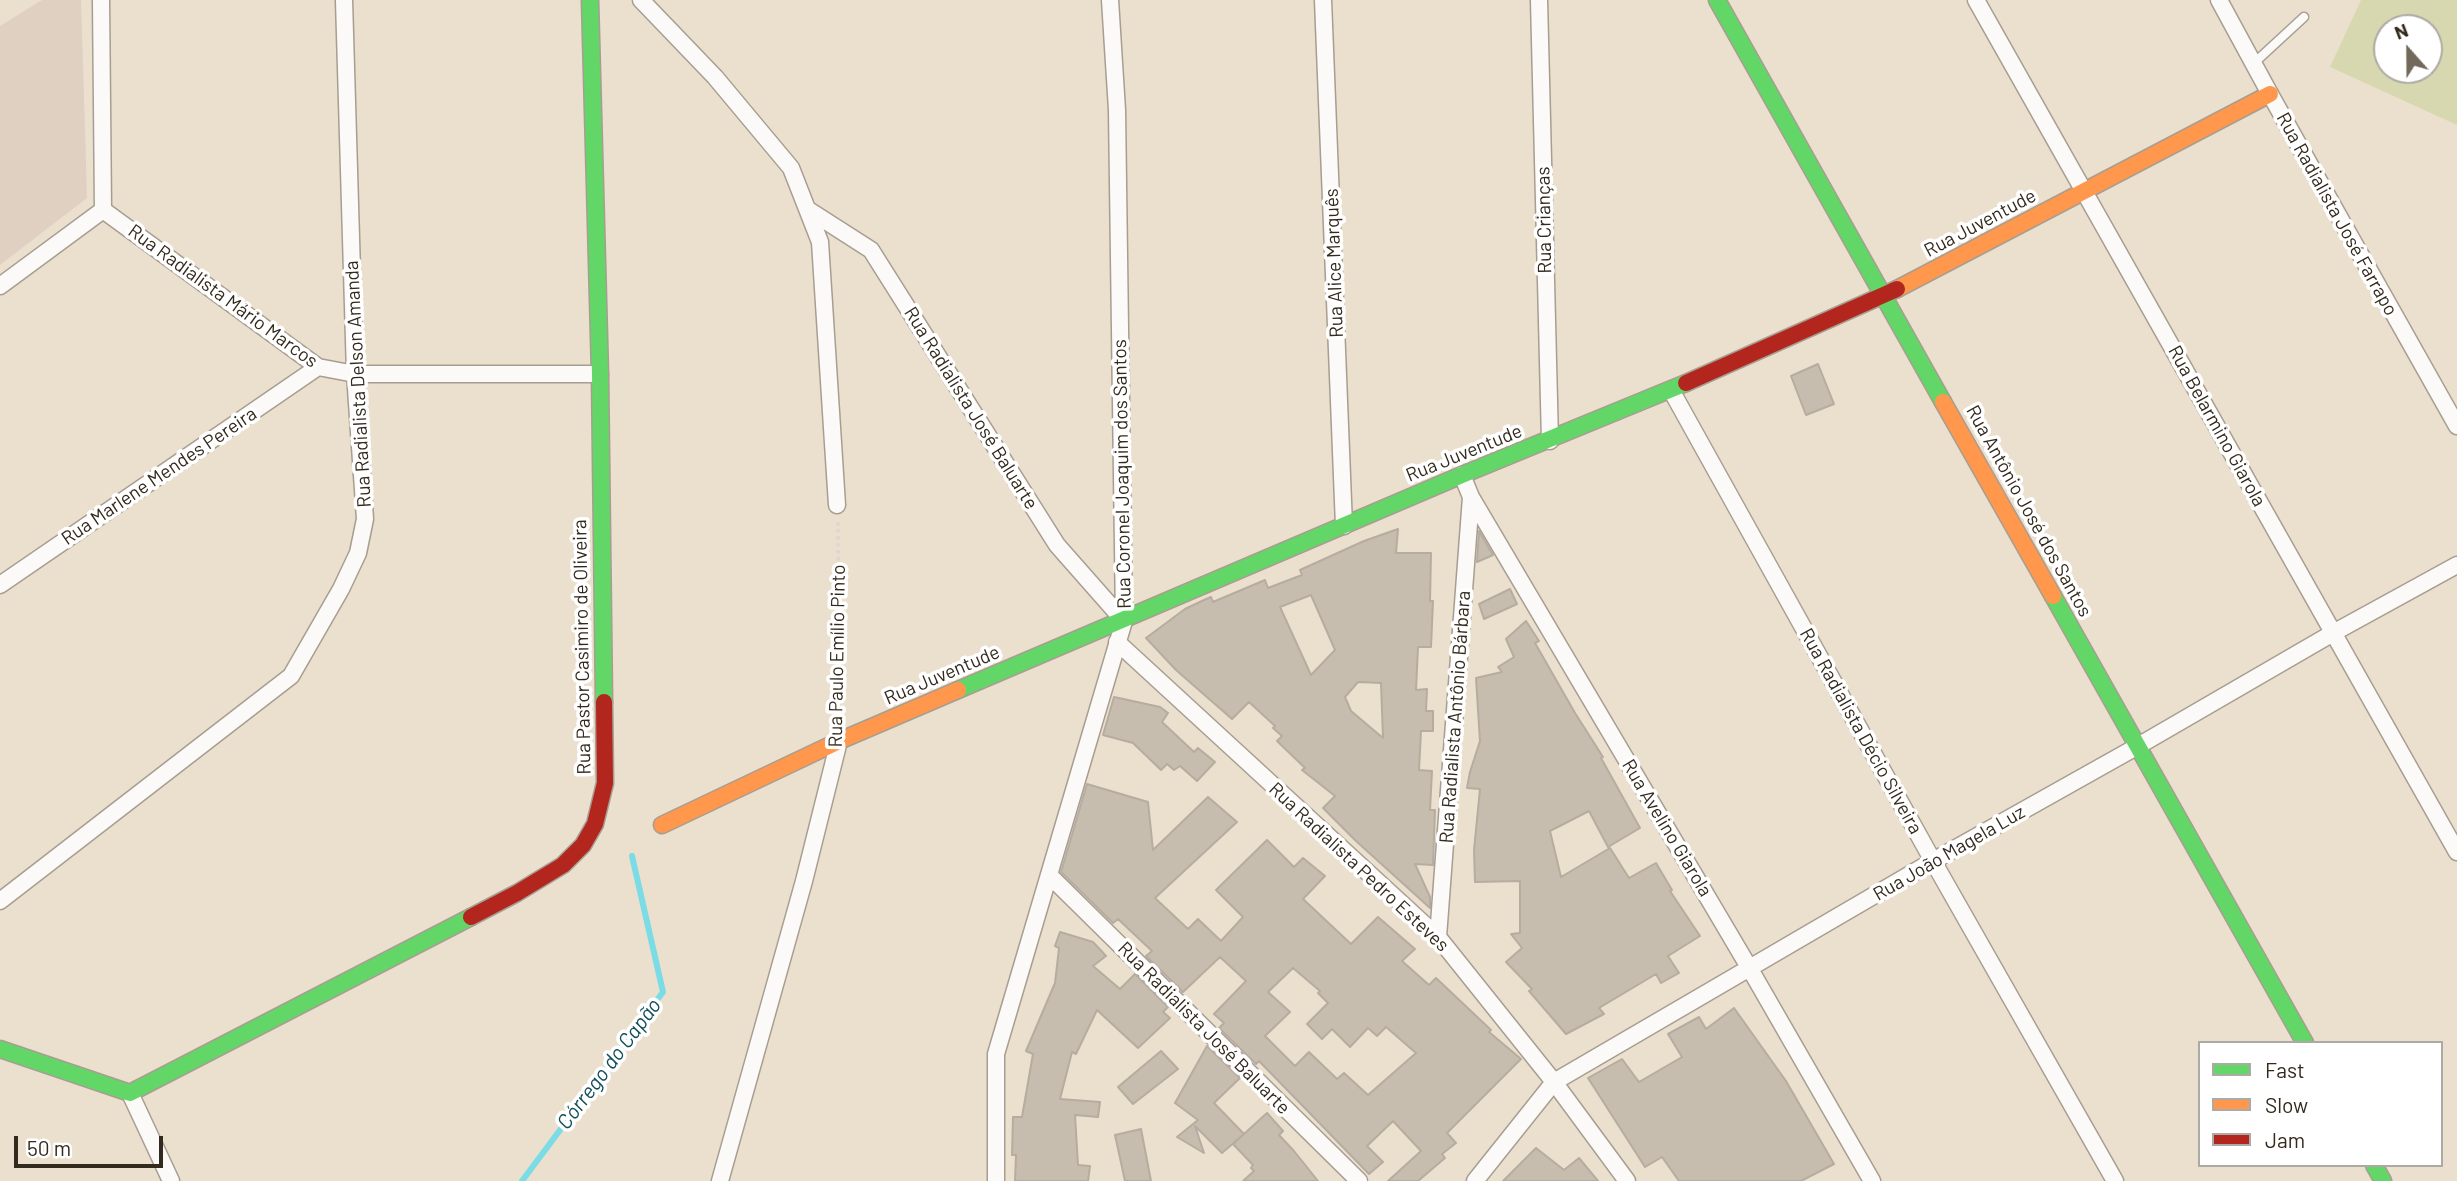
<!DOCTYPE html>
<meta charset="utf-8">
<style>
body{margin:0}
#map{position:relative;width:2457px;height:1181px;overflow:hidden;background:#ebdfce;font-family:Barlow,sans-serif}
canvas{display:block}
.legend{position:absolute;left:2198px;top:1041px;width:245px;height:126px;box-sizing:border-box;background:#fff;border:2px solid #adaaa5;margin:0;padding:9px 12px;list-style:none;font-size:21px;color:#322a1d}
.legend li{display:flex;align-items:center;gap:14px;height:35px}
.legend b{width:35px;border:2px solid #adaaa5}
.north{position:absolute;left:2373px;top:14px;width:70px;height:70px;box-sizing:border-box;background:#fff;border:2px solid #adaaa5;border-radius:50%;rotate:339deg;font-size:19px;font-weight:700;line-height:28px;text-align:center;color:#322a1d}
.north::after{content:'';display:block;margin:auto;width:24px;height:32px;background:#73695b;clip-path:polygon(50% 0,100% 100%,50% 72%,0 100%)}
.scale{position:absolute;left:14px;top:1136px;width:149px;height:32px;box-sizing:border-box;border:4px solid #322a1d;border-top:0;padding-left:9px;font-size:21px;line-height:24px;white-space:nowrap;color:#322a1d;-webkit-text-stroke:5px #fff;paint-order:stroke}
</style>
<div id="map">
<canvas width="2457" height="1181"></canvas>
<ul class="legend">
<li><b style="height:9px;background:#63d668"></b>Fast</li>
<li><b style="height:9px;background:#ff974d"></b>Slow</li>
<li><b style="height:9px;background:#b3261e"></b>Jam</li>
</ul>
<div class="north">N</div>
<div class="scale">50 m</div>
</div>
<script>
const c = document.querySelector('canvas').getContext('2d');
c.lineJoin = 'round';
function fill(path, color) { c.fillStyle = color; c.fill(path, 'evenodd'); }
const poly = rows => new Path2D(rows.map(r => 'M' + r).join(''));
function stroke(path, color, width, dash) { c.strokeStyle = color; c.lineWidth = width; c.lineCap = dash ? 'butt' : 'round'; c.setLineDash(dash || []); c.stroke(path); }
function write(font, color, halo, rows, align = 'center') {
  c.font = font + ' Barlow,sans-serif'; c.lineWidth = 7; c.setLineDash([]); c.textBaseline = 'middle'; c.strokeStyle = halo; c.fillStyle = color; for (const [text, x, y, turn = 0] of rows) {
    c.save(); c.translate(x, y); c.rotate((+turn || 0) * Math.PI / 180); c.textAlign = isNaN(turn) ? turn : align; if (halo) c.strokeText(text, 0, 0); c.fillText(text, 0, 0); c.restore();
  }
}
const education = poly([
 [42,0,81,0,87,198,0,265,0,26]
]);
const green = poly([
 [2361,0,2457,0,2457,125,2330,67],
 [2387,28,2429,28,2429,70,2387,70]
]);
const stream = poly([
 [522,1181,663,992,632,856]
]);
const building = poly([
 [1818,364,1834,404,1806,415,1791,376,1818,364],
 [1398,529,1396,553,1431,553,1430,601,1433,601,1431,647,1418,647,1416,690,1427,689,1426,711,1433,711,1433,731,1421,731,1419,770,1432,771,1430,810,1435,810,1433,865,1415,864,1430,897,1430,908,1356,841,1323,808,1335,796,1302,770,1305,768,1277,741,1282,736,1273,728,1275,726,1249,702,1232,719,1176,670,1146,638,1185,609,1204,600,1211,597,1213,602,1265,580,1268,588,1302,575,1300,570,1364,541,1398,529],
 [1311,595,1335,650,1311,675,1280,607,1311,595],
 [1358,682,1381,683,1383,738,1351,711,1345,697,1358,682],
 [1479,531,1493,555,1477,562,1479,531],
 [1510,589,1517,604,1484,619,1479,604,1510,589],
 [1526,621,1539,641,1535,643,1575,713,1603,757,1601,758,1640,828,1608,847,1589,811,1550,831,1561,877,1610,848,1629,878,1656,863,1672,890,1670,891,1700,936,1668,956,1679,973,1661,983,1656,974,1599,1008,1604,1014,1566,1034,1529,991,1532,989,1506,962,1522,948,1511,934,1520,933,1520,881,1475,882,1474,850,1480,789,1467,788,1470,772,1480,741,1476,678,1502,672,1498,667,1514,657,1506,639,1526,621],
 [1114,697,1160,707,1168,713,1162,722,1194,752,1198,748,1215,762,1197,781,1180,766,1174,770,1167,764,1161,770,1133,743,1103,735,1114,697],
 [1087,784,1148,802,1153,850,1208,797,1237,822,1155,898,1188,929,1198,919,1221,941,1243,917,1216,890,1267,840,1294,867,1303,858,1325,876,1303,899,1351,944,1378,917,1415,949,1402,961,1429,985,1436,978,1491,1030,1489,1032,1521,1059,1447,1133,1456,1143,1442,1154,1445,1158,1418,1181,1388,1181,1421,1151,1393,1121,1367,1146,1383,1162,1369,1174,1259,1061,1256,1064,1219,1028,1224,1023,1214,1014,1246,981,1220,957,1183,992,1146,956,1152,951,1118,919,1113,923,1061,872,1087,784],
 [1293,968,1320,991,1318,993,1328,1003,1307,1024,1322,1039,1332,1029,1350,1047,1368,1028,1377,1036,1386,1027,1416,1053,1368,1095,1344,1073,1337,1079,1309,1052,1295,1066,1265,1036,1290,1012,1268,992,1293,968],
 [1060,932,1093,942,1106,956,1093,966,1120,989,1135,974,1168,1007,1163,1012,1170,1018,1138,1048,1097,1010,1076,1054,1072,1052,1060,1099,1100,1102,1098,1117,1075,1115,1078,1165,1090,1166,1088,1181,1015,1181,1016,1155,1012,1155,1013,1117,1022,1117,1033,1054,1026,1051,1055,983,1059,948,1055,946,1060,932],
 [1734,1008,1786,1081,1834,1164,1801,1181,1679,1181,1662,1157,1645,1167,1588,1078,1622,1059,1639,1082,1682,1057,1668,1034,1699,1017,1706,1029,1734,1008],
 [1207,1046,1240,1078,1214,1103,1244,1134,1222,1153,1195,1126,1204,1153,1177,1137,1198,1120,1175,1103,1207,1046],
 [1161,1051,1178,1069,1133,1104,1118,1087,1161,1051],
 [1267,1113,1283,1131,1279,1135,1294,1151,1318,1181,1243,1181,1254,1171,1251,1168,1253,1165,1233,1144,1267,1113],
 [1141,1129,1151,1181,1125,1181,1115,1135,1141,1129],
 [1536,1148,1564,1170,1579,1158,1598,1181,1503,1181,1536,1148]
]);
const path = poly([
 [838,522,839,718]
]);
const lane = poly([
 [2253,64,2304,17]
]);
const street = poly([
 [101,0,103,210],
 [641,0,715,77,791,168,820,242,837,505],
 [1323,0,1344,526],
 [1539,0,1550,441],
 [1976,0,2457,852],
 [2219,0,2270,94,2457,426],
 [807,209,871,250,1057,545,1124,621],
 [103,210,318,367,355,374,600,374],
 [0,286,103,210],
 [1671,390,1933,861,2115,1181],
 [1462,475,1471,497,1750,969,1872,1181],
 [0,585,318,367],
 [1117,642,1438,937,1554,1082,1627,1181],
 [1049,875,1359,1181],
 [0,901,291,676,341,589,358,553,365,519,355,374,344,0],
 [1438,937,1471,497],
 [130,1093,171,1181],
 [720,1181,804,881,839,741],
 [996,1181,996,1054,1124,621,1117,110,1110,0],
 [1475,1181,1554,1082,1933,861,2138,746,2333,633,2457,565]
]);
const fast = poly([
 [590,0,600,374,604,702],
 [1717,0,1943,402],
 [2053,596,2305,1043],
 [958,690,1462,475,1686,383],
 [0,1049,130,1093,471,917],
 [2374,1165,2383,1181]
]);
const slow = poly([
 [1897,289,2270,94],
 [1943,402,2053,596],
 [662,825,839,741,958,690]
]);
const jam = poly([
 [1686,383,1897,289],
 [471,917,517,893,563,865,583,845,595,824,605,783,604,702]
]);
const streetNames = [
 ["Rua Radialista José Farrapo",2337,214,61],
 ["Rua Crianças",1544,220,-91],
 ["Rua Juventude",1980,223,-28],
 ["Rua Alice Marquês",1334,263,-92],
 ["Rua Radialista Mário Marcos",223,296,36],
 ["Rua Radialista Delson Amanda",358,384,-93],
 ["Rua Radialista José Baluarte",971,408,58],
 ["Rua Belarmino Giarola",2217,426,61],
 ["Rua Juventude",1464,453,-22],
 ["Rua Coronel Joaquim dos Santos",1122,474,-91],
 ["Rua Marlene Mendes Pereira",159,476,-34],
 ["Rua Antônio José dos Santos",2029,511,61],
 ["Rua Pastor Casimiro de Oliveira",582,647,-91],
 ["Rua Paulo Emílio Pinto",837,656,-89],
 ["Rua Juventude",942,675,-23],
 ["Rua Radialista Antônio Bárbara",1455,717,-86],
 ["Rua Radialista Décio Silveira",1861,731,61],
 ["Rua Avelino Giarola",1667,828,59],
 ["Rua João Magela Luz",1949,853,-30],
 ["Rua Radialista Pedro Esteves",1359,867,43],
 ["Rua Radialista José Baluarte",1204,1028,45]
];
const waterNames = [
 ["Córrego do Capão",609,1064,-53]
];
fill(education, '#e0d0c1');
fill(green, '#d8d8b0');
stroke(stream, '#7cdce6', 6);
fill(building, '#c6bdaf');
stroke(building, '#b6ac9f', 2);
stroke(lane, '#a79e91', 11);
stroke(street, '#a79e91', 19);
stroke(fast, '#a79e91', 19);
stroke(slow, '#a79e91', 19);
stroke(jam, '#a79e91', 19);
stroke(path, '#dbd7d2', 3.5, [3.5, 3.5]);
stroke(lane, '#fcfaf8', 8);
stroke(street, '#fcfaf8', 16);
stroke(fast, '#63d668', 16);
stroke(slow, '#ff974d', 16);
stroke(jam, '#b3261e', 16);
write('19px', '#322a1d', '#fff', streetNames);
write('italic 21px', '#104e57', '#fff', waterNames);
</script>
